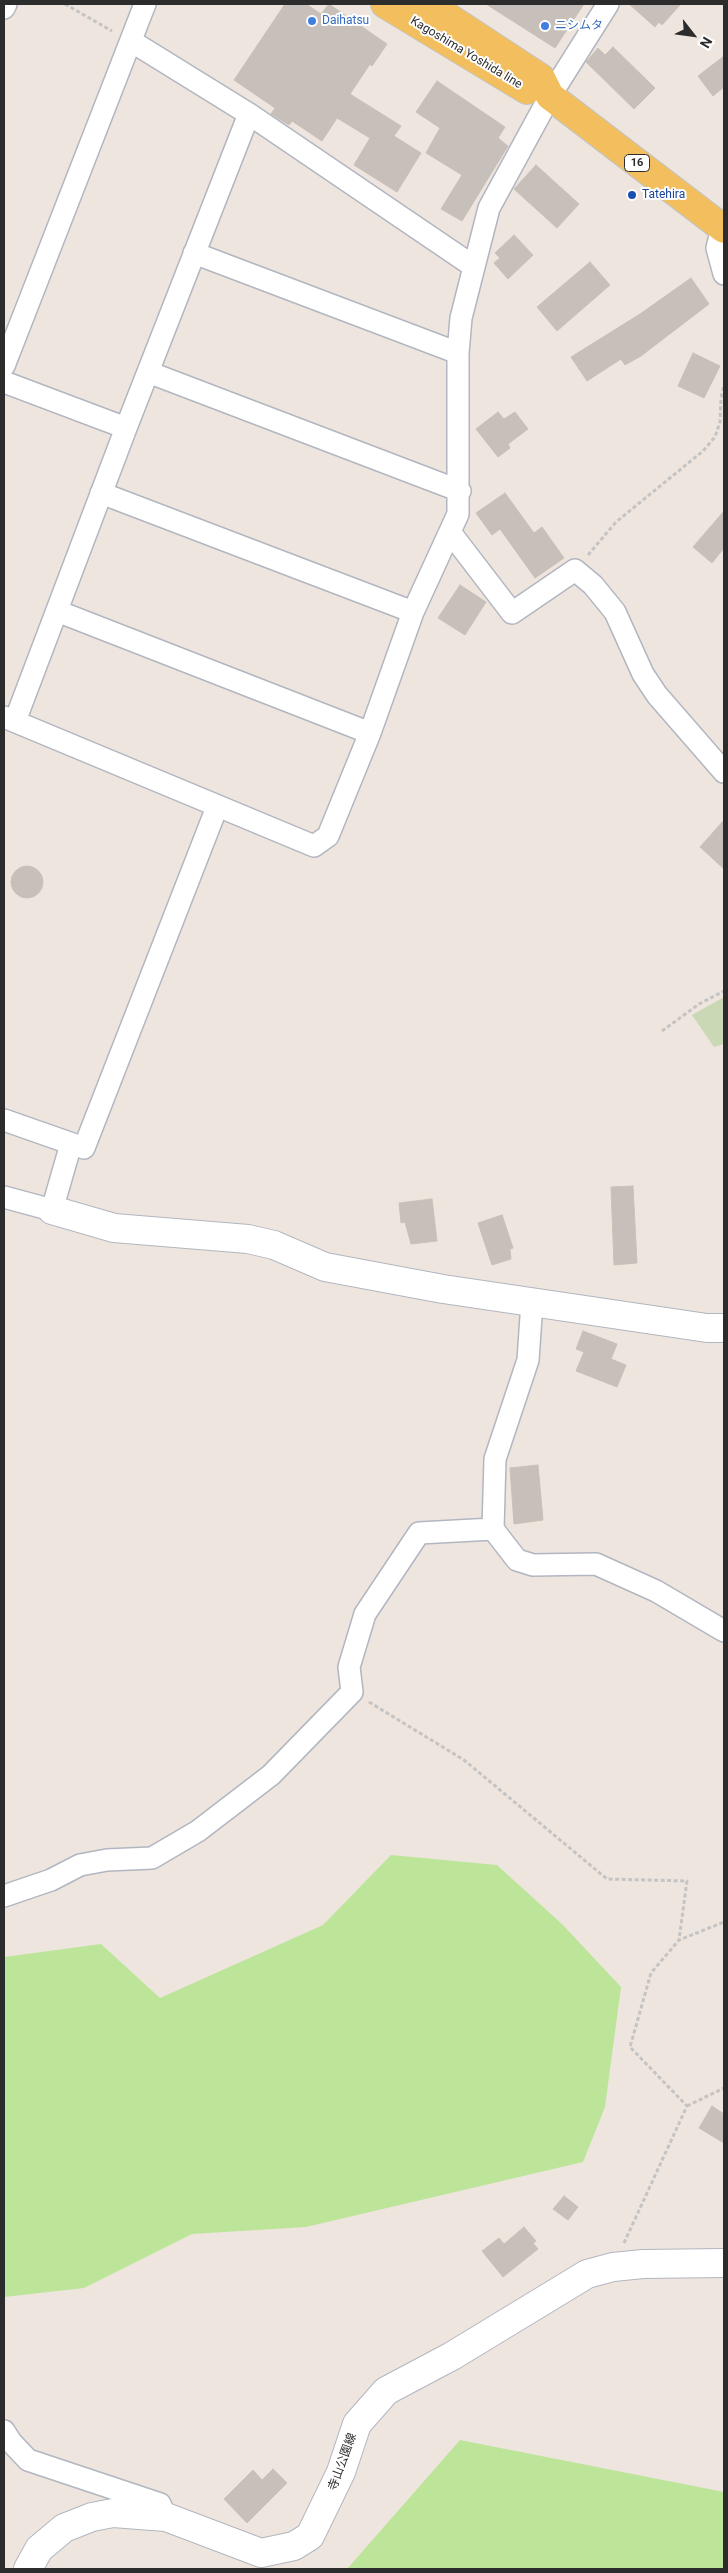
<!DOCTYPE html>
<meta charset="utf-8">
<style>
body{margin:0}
#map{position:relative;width:728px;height:2573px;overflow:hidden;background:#eee5de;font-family:Roboto,sans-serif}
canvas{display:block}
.frame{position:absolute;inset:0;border:5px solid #2c2c2c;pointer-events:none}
.north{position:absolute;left:668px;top:10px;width:50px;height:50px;-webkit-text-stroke:4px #fff;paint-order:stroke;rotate:120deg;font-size:14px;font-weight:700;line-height:20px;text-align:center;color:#2c2c2c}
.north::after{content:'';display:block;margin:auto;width:18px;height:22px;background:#2c2c2c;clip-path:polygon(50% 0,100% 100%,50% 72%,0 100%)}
</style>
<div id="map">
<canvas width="728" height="2573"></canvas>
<div class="frame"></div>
<div class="north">N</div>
</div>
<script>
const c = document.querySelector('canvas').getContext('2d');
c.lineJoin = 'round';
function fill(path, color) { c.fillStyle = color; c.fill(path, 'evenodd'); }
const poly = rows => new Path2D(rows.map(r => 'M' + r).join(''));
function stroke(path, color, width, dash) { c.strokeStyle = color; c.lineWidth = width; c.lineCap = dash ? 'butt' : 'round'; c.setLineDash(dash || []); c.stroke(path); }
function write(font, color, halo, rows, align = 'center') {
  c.font = font + ' Roboto,"Noto Sans JP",sans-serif'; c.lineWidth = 4; c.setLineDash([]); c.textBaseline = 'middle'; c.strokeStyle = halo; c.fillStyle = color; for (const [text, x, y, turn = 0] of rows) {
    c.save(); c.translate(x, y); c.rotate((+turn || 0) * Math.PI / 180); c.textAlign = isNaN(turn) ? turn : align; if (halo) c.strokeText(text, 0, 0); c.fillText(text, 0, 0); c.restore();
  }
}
const green = poly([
 [391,1855,497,1865,563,1925,621,1987,605,2107,583,2162,306,2227,192,2234,84,2288,4,2297,4,1957,101,1944,160,1998,323,1925],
 [460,2440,724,2492,724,2569,347,2569]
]);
const cemetery = poly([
 [724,997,724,1044,714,1047,692,1015]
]);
const building = poly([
 [285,4,306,4,321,14,329,4,387,44,372,66,370,64,350,94,401,126,394,136,421,153,397,192,354,165,370,138,337,118,322,141,292,121,289,125,271,114,275,108,234,80,285,4],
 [486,4,584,4,555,48,486,4],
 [629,4,681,4,662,25,659,22,655,27,629,4],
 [613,47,655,88,634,109,586,62,598,48,605,55,613,47],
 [724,56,724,87,713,96,698,76,724,56],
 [437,81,505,127,498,138,508,146,462,221,441,209,462,175,426,153,440,128,416,112,437,81],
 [536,165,579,204,557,228,514,189,536,165],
 [514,235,533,255,508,279,494,263,500,258,495,253,514,235],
 [590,262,610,285,557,331,537,307,590,262],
 [691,278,709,304,641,356,625,365,621,359,587,381,571,357,640,314,691,278],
 [693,353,720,366,704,398,678,386,693,353],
 [498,412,504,419,515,412,528,429,508,444,510,448,498,457,476,429,498,412],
 [505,493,534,533,542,527,564,558,535,578,500,529,492,535,476,513,505,493],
 [724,511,724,548,712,563,693,547,724,511],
 [460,585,486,602,465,635,438,618,460,585],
 [724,820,724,869,700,847,724,820],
 '11 882a16 16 0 1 1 32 0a16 16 0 1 1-32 0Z',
 [633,1186,637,1263,614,1265,611,1187,633,1186],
 [432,1199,437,1241,411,1244,405,1222,401,1223,399,1203,432,1199],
 [502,1215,513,1248,510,1249,511,1259,492,1265,478,1223,502,1215],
 [583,1331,617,1344,611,1359,626,1365,617,1387,576,1371,584,1352,576,1349,583,1331],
 [538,1465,543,1520,514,1524,510,1468,538,1465],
 [712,2106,724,2114,724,2143,699,2128,712,2106],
 [564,2196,578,2207,568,2220,553,2209,564,2196],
 [524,2227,536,2241,533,2243,538,2249,503,2277,482,2251,499,2238,504,2244,524,2227],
 [273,2469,287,2483,247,2523,224,2499,253,2470,262,2480,273,2469]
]);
const path = poly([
 [65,4,112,31],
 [588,555,616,522,703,451,715,437,720,422,721,398,724,385],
 [662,1031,699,1004,724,991],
 [369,1702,464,1760,607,1879,687,1881,679,1940],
 [687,2106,724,2088],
 [624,2243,687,2106,630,2047,651,1973,679,1940,724,1922]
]);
const minor = poly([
 [4,8,6,4],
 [131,41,249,114,473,266],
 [722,228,717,248,724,274],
 [194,253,458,353],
 [4,366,145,4],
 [148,372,460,491],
 [4,382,126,428],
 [101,493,413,612],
 [450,532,512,613,575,570,593,585,615,612,643,674,657,695,724,772],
 [57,611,370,733],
 [4,717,314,846,328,836,370,733,413,612,458,514,458,353,461,318,489,208,550,96,608,4],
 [15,721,126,428,249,114],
 [4,1120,84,1148,217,807],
 [4,1197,52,1210,71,1144],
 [493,1529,495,1459,528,1360,532,1302],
 [4,1896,51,1880,80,1865,107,1860,152,1858,198,1831,271,1775,352,1692,349,1667,365,1614,419,1533,493,1529,517,1560,533,1565,596,1564,656,1591,724,1631],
 [4,2431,11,2442,28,2460,160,2504,166,2517]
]);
const tertiary = poly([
 [52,1210,114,1228,248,1239,274,1245,325,1267,443,1289,707,1328,724,1328]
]);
const secondary = poly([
 [28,2569,39,2549,64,2528,92,2517,113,2513,166,2517,261,2553,294,2546,310,2536,341,2472,357,2424,386,2391,452,2356,587,2274,613,2267,643,2264,724,2263]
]);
const primary = poly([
 [385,4,527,90],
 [428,4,541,78,550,96,724,229]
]);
const markers = [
 [312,21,5,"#3f7fe0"],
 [545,26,5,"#3f7fe0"],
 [632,195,5,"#1a4fb4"]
];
const shields = [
 [637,163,25]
];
const shieldNames = [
 ["16",637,163]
];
const shopNames = [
 ["Daihatsu",322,21],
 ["ニシムタ",555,26]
];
const streetNames = [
 ["Kagoshima Yoshida line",466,53,31],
 ["寺山公園線",343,2462,-70]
];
const transitNames = [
 ["Tatehira",642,195]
];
fill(green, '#bce59a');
fill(cemetery, '#cad8b5');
fill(building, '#c6bfba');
stroke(building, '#c9c1b7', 1);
stroke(minor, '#b2b6c0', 24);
stroke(tertiary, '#b2b6c0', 30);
stroke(secondary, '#b2b6c0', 30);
stroke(primary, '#c4c4c4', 30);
stroke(path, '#c4c4c4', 3, [4, 2.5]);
stroke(minor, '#fff', 21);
stroke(tertiary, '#fff', 28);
stroke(secondary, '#fff', 28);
stroke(primary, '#f3bf5e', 28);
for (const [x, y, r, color] of markers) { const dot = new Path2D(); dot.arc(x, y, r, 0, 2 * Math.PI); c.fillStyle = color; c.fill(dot); stroke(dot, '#fff', 2); }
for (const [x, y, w] of shields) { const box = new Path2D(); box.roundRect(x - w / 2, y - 8.5, w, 17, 4); c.fillStyle = '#fff'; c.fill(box); stroke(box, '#2c2c2c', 1); }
write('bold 11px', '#2c2c2c', null, shieldNames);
write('12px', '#366cbe', '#fff', shopNames, 'left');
write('12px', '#2c2c2c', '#fff', streetNames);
write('12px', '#164399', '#fff', transitNames, 'left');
</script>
